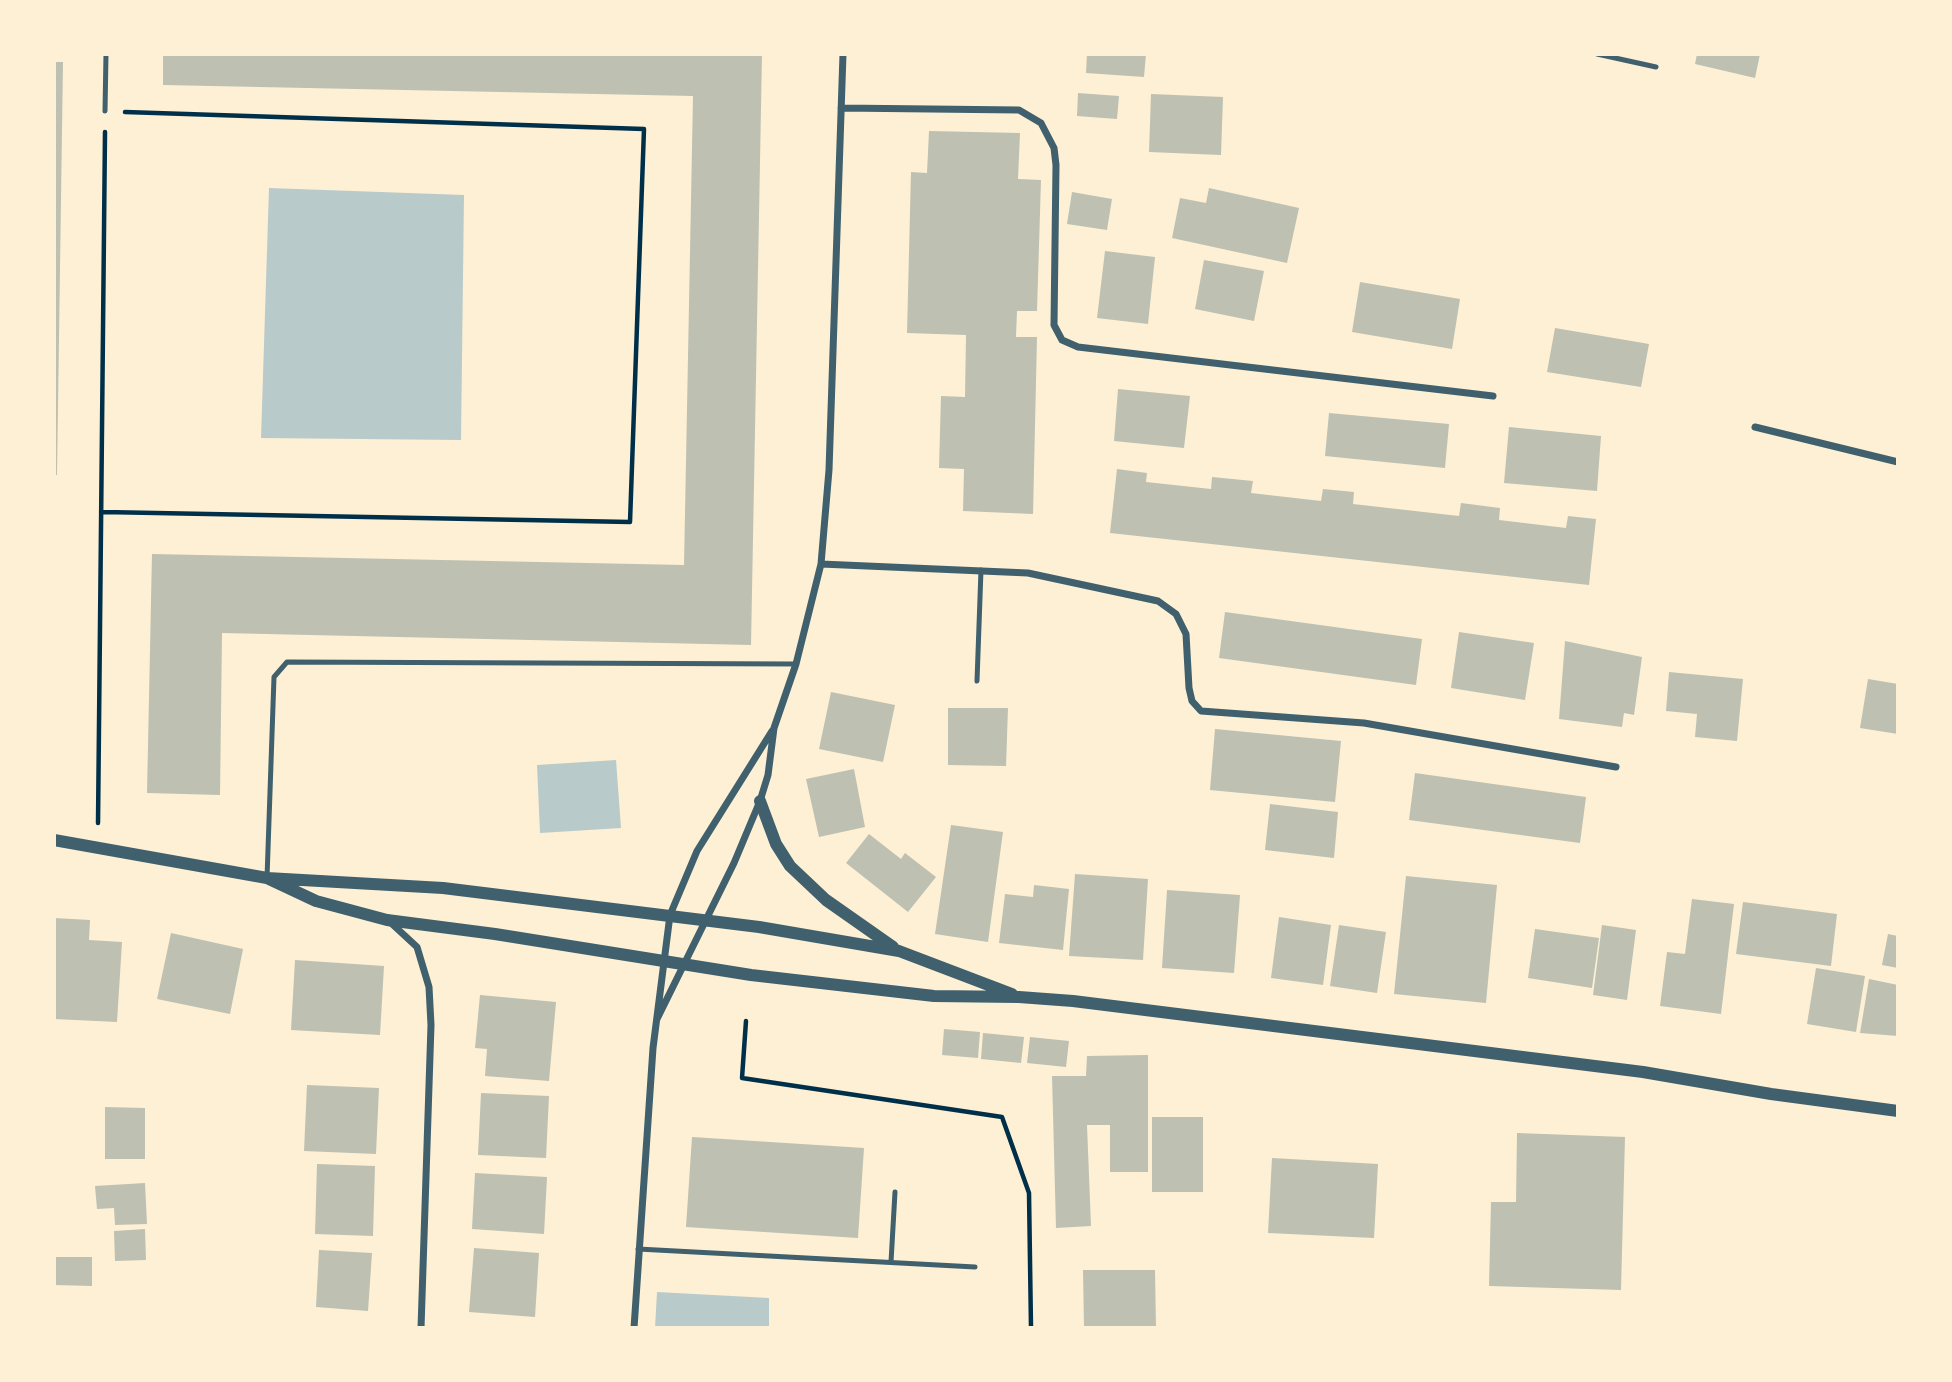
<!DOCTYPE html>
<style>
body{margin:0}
#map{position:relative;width:1952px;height:1382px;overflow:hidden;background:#fdf0d5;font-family:"Exo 2",sans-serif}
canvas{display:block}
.frame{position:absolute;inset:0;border:56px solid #fdf0d5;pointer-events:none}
</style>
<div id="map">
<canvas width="1952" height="1382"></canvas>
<div class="frame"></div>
</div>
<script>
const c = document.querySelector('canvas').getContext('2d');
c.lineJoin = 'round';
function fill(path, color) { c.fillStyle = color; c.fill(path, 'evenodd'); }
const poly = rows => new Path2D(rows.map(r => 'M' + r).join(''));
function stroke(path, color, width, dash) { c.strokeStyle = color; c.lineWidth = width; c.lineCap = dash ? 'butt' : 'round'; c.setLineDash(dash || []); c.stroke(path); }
const green = poly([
 [269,188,464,195,461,440,261,438],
 [616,760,621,828,540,833,537,765],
 [657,1292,769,1298,769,1328,655,1328]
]);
const building = poly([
 [163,54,762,54,751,645,222,633,220,795,147,793,152,554,684,565,693,96,163,85],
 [1087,54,1146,54,1144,77,1086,73],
 [1697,54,1760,54,1755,78,1695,64],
 [54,62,63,62,57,475,54,475],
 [1078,93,1119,96,1117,119,1077,116],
 [1151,94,1223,97,1221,155,1149,152],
 [929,131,1020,133,1018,179,1041,180,1037,311,1017,311,1016,337,1037,337,1033,514,963,511,964,469,939,468,941,396,965,397,966,335,907,333,911,172,927,173],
 [1209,188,1299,208,1287,263,1172,238,1180,198,1206,203],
 [1072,192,1112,199,1107,230,1067,224],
 [1105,251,1155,257,1148,324,1097,318],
 [1204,260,1264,271,1254,321,1195,309],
 [1360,282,1460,299,1452,349,1352,332],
 [1555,328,1649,344,1641,387,1547,372],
 [1118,389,1190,396,1184,448,1114,441],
 [1329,413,1449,424,1445,468,1325,456],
 [1509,427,1601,436,1597,491,1504,483],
 [1117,469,1147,473,1146,482,1211,489,1212,477,1253,481,1251,493,1321,501,1323,489,1354,492,1353,504,1459,516,1461,503,1500,508,1499,520,1566,528,1568,516,1596,519,1589,585,1110,533],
 [1225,612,1422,639,1416,685,1219,658],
 [1459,632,1534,643,1525,700,1451,688],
 [1565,641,1642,657,1634,715,1624,713,1622,727,1559,719],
 [1669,672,1743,679,1737,741,1695,737,1697,714,1666,711],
 [1868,679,1898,684,1898,734,1860,728],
 [831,692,895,705,883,762,819,749],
 [948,708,1008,708,1006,766,948,765],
 [1215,729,1341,741,1335,802,1210,790],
 [854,769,865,827,819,837,806,779],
 [1415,773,1586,797,1580,843,1409,820],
 [1270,804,1338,812,1334,858,1265,850],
 [951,825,1003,832,988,942,935,934],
 [869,834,901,859,905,853,936,877,908,912,846,863],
 [1075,874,1148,879,1143,960,1069,956],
 [1406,876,1497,885,1486,1003,1394,994],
 [1034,885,1069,889,1063,950,999,943,1005,894,1033,897],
 [1167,890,1240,895,1234,973,1162,968],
 [1692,899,1734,904,1721,1014,1660,1006,1667,952,1685,954],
 [1743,902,1837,914,1831,966,1736,954],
 [1279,917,1331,925,1323,985,1271,978],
 [54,918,90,920,89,940,122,942,117,1022,54,1019],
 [1339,925,1386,932,1377,993,1330,986],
 [1602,925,1636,930,1627,1000,1593,995],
 [1535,929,1599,938,1592,988,1528,978],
 [171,933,243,949,230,1014,157,999],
 [1888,934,1898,936,1898,968,1882,965],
 [295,960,384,966,380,1035,291,1030],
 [1816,968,1865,976,1856,1032,1807,1024],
 [1869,979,1898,985,1898,1036,1860,1033],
 [480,995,556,1002,549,1081,485,1076,487,1049,475,1048],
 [944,1029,980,1032,978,1058,942,1055],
 [983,1033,1024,1037,1021,1063,981,1059],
 [1030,1037,1069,1041,1066,1067,1027,1063],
 [1148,1055,1148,1172,1110,1172,1110,1125,1087,1125,1091,1226,1056,1228,1052,1076,1086,1076,1087,1056],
 [307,1085,379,1088,376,1154,304,1151],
 [481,1093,549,1096,546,1158,478,1155],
 [105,1107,145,1108,145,1159,105,1159],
 [1152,1117,1203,1117,1203,1192,1152,1192],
 [1517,1133,1625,1137,1621,1290,1489,1286,1491,1202,1516,1202],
 [692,1137,864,1148,858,1238,686,1227],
 [1272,1158,1378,1164,1374,1238,1268,1233],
 [317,1164,375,1166,373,1236,315,1234],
 [475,1173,547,1177,544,1234,472,1229],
 [145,1183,147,1224,115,1225,114,1208,97,1209,95,1186],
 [145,1229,146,1260,115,1261,114,1231],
 [474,1248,539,1253,535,1317,469,1312],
 [319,1250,372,1253,368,1311,316,1307],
 [54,1257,92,1257,92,1286,54,1285],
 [1083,1270,1155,1270,1156,1328,1084,1328]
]);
const path = poly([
 [103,512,630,522,644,129,125,112],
 [98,823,105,132],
 [746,1021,742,1078,1002,1117,1029,1193,1031,1328]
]);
const service = poly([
 [1597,54,1656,67],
 [105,111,106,54],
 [977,681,981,570],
 [267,878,274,677,287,662,796,664],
 [638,1249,975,1267],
 [891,1262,895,1192]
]);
const minor = poly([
 [841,108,1019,110,1041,123,1054,148,1056,165,1054,325,1062,340,1078,347,1493,396],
 [1755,427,1898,462],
 [821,564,1028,573,1158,601,1176,614,1186,634,1189,688,1192,701,1201,711,1364,723,1616,767],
 [390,922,417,947,429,987,431,1025,421,1328],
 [657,1019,734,863,760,801,768,775,774,728,796,664,821,564,829,470,843,54],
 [634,1328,653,1048,670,915,697,851,772,731]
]);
const tertiary = poly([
 [760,801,776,844,790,866,826,900,893,947],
 [54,840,267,878,443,888,759,927,899,951,1012,994],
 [267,878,316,901,387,920,495,934,751,975,934,996,1019,997,1073,1001,1643,1072,1771,1094,1898,1111]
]);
fill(green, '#b9caca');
fill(building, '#bec0b2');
stroke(path, '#003049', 4.5);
stroke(service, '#3f606c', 5);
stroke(minor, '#3f606c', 7);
stroke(tertiary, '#3f606c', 12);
</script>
